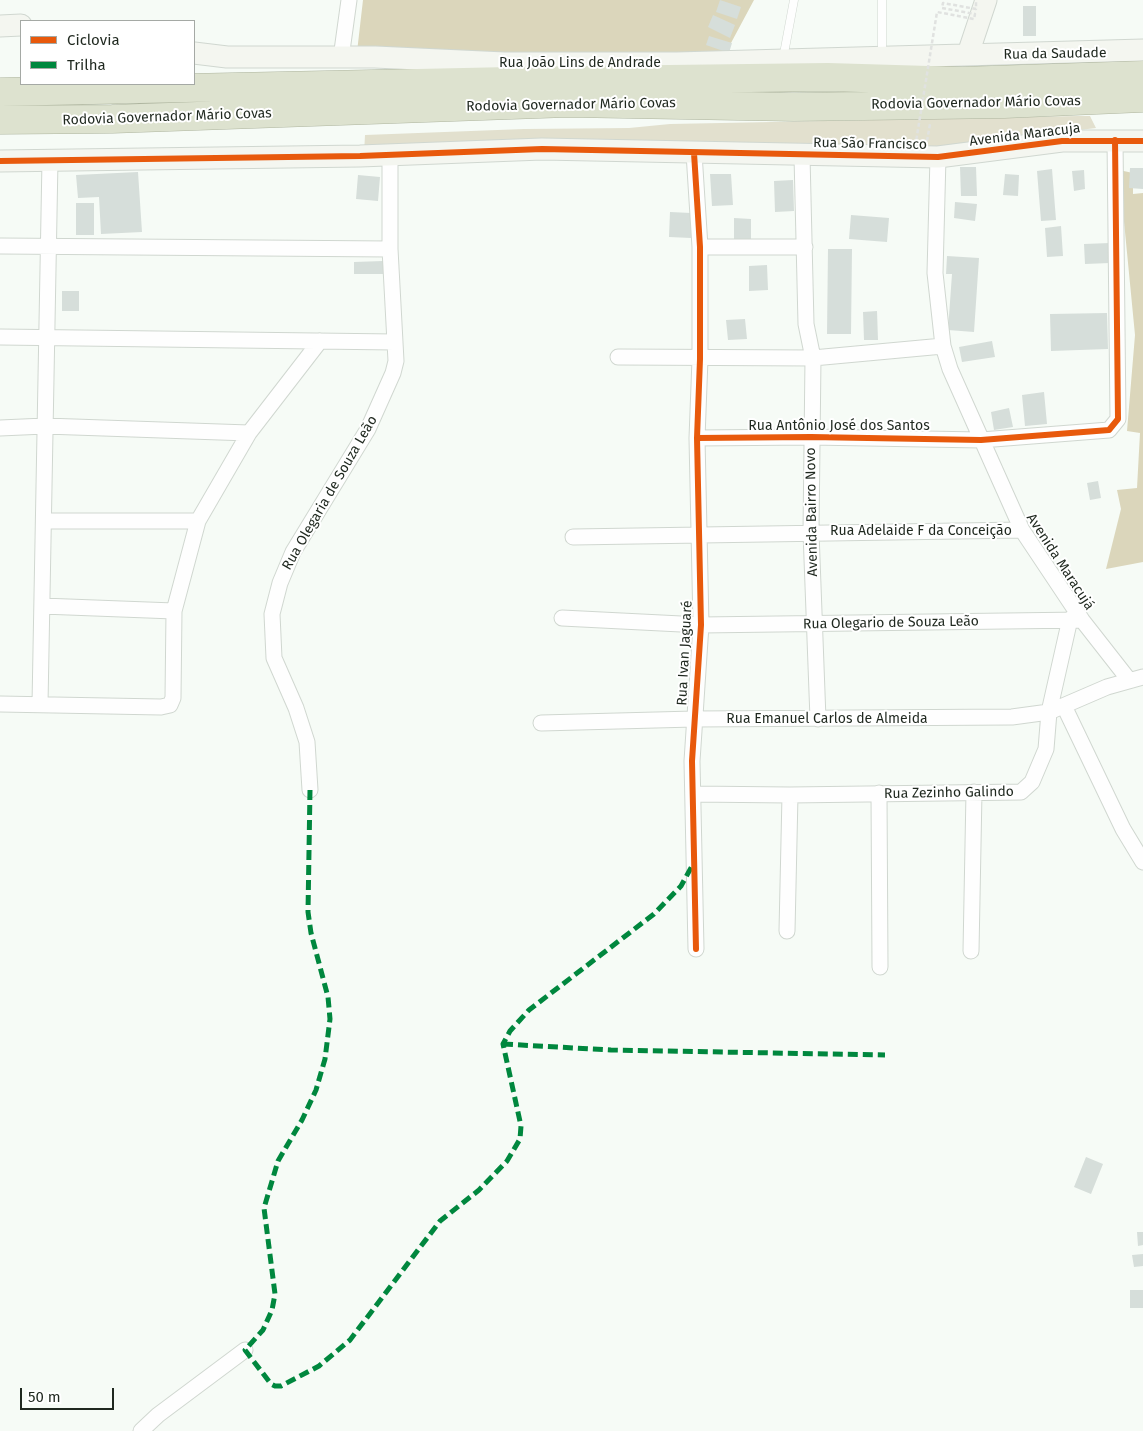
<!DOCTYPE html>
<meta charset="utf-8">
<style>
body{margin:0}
#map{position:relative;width:1143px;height:1431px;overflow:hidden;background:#f6fbf6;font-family:"Fira Sans",sans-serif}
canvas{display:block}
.legend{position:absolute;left:20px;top:20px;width:175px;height:65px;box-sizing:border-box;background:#fff;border:1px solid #a5a9a5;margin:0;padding:6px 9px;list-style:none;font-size:15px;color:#1f281f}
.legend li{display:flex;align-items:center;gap:10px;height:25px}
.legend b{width:25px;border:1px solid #a5a9a5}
.scale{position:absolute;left:20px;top:1388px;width:94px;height:22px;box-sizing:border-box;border:2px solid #1f281f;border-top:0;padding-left:6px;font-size:15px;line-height:18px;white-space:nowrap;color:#1f281f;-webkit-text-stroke:4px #fff;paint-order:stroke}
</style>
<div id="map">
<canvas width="1143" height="1431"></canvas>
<ul class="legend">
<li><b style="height:6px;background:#e8590c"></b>Ciclovia</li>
<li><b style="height:6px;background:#00873e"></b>Trilha</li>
</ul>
<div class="scale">50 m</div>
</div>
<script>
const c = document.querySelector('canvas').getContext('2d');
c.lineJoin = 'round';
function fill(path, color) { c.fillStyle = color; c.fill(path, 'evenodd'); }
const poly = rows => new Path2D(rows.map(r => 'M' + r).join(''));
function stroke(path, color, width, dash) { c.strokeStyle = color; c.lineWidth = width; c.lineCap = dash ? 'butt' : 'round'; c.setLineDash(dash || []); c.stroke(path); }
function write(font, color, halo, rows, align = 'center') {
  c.font = font + ' "Fira Sans",sans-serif'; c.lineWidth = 4; c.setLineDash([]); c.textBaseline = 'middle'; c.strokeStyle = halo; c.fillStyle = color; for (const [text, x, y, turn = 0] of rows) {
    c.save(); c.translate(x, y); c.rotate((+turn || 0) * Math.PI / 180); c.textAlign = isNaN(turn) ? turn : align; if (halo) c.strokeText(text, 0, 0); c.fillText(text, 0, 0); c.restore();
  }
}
const green = poly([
 [1079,116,1090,116,1096,128,939,147,364,154,365,135,524,129,629,128,670,124]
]);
const forest = poly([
 [363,0,754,0,724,56,357,52],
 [1119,170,1133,173,1133,194,1143,193,1143,562,1106,569,1121,509,1117,490,1137,488,1140,433,1127,431,1135,335]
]);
const building = poly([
 [720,0,741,7,737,19,716,12],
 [1023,6,1036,6,1036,36,1023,36],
 [713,15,735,25,730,38,708,27],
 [709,36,732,43,729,53,706,45],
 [960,167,976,167,977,196,961,196],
 [1130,168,1143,168,1143,189,1129,188],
 [1052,169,1056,220,1041,221,1037,171],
 [1084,170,1085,189,1074,191,1072,171],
 [138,172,142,232,101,234,99,197,78,198,76,175],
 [710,174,731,174,733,205,712,206],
 [1005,174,1019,175,1018,196,1003,195],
 [358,175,380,177,378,201,356,199],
 [793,180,794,211,775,212,774,181],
 [955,202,977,204,975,221,954,218],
 [76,203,94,203,94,235,76,235],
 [670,212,691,213,691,238,669,237],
 [851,215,889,218,887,242,849,239],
 [734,218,751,219,751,244,734,243],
 [1061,226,1063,256,1047,257,1045,228],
 [1110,243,1110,263,1085,264,1084,244],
 [828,249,852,249,851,334,827,334],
 [947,256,979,258,974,332,948,330,952,274,946,274],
 [383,261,384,274,354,274,354,262],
 [767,265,768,290,749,291,749,266],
 [62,291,79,291,79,311,62,311],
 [877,311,878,340,864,340,863,312],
 [1107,313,1108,349,1051,351,1050,314],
 [745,319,747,339,728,340,726,320],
 [992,341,995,357,962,362,959,347],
 [1044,392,1047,424,1025,426,1022,395],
 [1009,408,1013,427,994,430,991,412],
 [1098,481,1101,498,1090,500,1087,483],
 [1086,1157,1103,1164,1091,1194,1074,1187],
 [1137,1232,1143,1232,1143,1245,1138,1246],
 [1143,1254,1143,1266,1134,1267,1132,1255],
 [1130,1290,1143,1290,1143,1308,1130,1308]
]);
const path = poly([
 [927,141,930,124]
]);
const lane = poly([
 [882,0,882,55],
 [783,59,794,0]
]);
const street = poly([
 [341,58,349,0],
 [694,153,700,247,700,359,697,438,701,625,692,761,696,949],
 [802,156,806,324,813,358,811,532,818,719],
 [938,157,935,273,943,346,950,369,1022,530,1082,620,1129,680],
 [0,246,390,249],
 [700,247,805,247],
 [0,337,395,342],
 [618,357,813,358,943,346],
 [0,428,45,426,249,433],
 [697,438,811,437,981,440,1109,430,1118,419,1115,140],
 [44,521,198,521],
 [573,537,1022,530],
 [42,606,174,611],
 [562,618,701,625,1082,620],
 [0,704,161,707,170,705,173,698,174,611,198,521,249,433,320,341],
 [40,704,50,160],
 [1064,706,1123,829,1143,862],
 [541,723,694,719,1012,717,1049,712,1107,687,1143,677],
 [310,790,307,742,296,708,274,658,272,614,280,583,293,552,368,429,393,373,396,361,390,249,390,155],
 [879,793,880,967],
 [693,794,790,795,1021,792,1032,782,1046,749,1049,712,1070,619],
 [787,931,790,795],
 [971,951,974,792],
 [141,1431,158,1415,245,1350]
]);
const secondary = poly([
 [0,26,21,25],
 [194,53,227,57,375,57,504,63,677,63,1143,50],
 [968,54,986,0],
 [0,161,360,156,542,149,938,157,1062,141,1143,141]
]);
const highway = poly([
 [0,92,510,81,828,77,962,81,1143,75],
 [0,120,112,119,568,103,794,107,1004,104,1143,98]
]);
const pathBridge = poly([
 [926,148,915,148,937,12,974,19,975,14,942,8,943,3,976,9,976,0]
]);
const quiet = poly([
 [310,790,308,912,311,933,328,997,330,1019,325,1059,316,1090,302,1120,278,1161,264,1208,275,1294,272,1310,263,1330,245,1350,271,1384,275,1386,281,1386,319,1366,350,1340,440,1221,479,1190,507,1161,520,1139,521,1126,503,1044,510,1031,529,1010,654,914,681,886,692,866],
 [503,1044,611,1050,885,1055]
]);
const cycleway = poly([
 [694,153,700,247,700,359,697,438,701,625,692,761,696,949],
 [0,161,360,156,542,149,938,157,1062,141,1143,141],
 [697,438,811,437,981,440,1109,430,1118,419,1115,140]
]);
const streetNames = [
 ["Rua da Saudade",1055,54,-1],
 ["Rua João Lins de Andrade",580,63],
 ["Rodovia Governador Mário Covas",976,103,-1],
 ["Rodovia Governador Mário Covas",571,105,-1],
 ["Rodovia Governador Mário Covas",167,117,-2],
 ["Avenida Maracuja",1025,135,-7],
 ["Rua São Francisco",870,144,1],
 ["Rua Antônio José dos Santos",839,426],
 ["Rua Olegaria de Souza Leão",330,493,-60],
 ["Avenida Bairro Novo",812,512,-91],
 ["Rua Adelaide F da Conceição",921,531],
 ["Avenida Maracujá",1060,562,57],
 ["Rua Olegario de Souza Leão",891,623,-1],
 ["Rua Ivan Jaguaré",685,653,-87],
 ["Rua Emanuel Carlos de Almeida",827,719],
 ["Rua Zezinho Galindo",949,793,-1]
];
fill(green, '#e2e0ce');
fill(forest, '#dbd6bb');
fill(building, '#d6deda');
stroke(lane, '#d0d7d0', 9);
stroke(street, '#d0d7d0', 17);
stroke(secondary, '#d0d7d0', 23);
stroke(highway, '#aeb59f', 29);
stroke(path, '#e0e2e0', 2.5, [4, 2.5]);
stroke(lane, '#fefefe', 8);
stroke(street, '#fefefe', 15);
stroke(secondary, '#f4f6f0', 21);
stroke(highway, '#dde2cf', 28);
stroke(pathBridge, '#e0e2e0', 2.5, [4, 2.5]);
stroke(quiet, '#00873e', 5, [10, 5]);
stroke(cycleway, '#e8590c', 6);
write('14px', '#1f281f', '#fff', streetNames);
</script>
